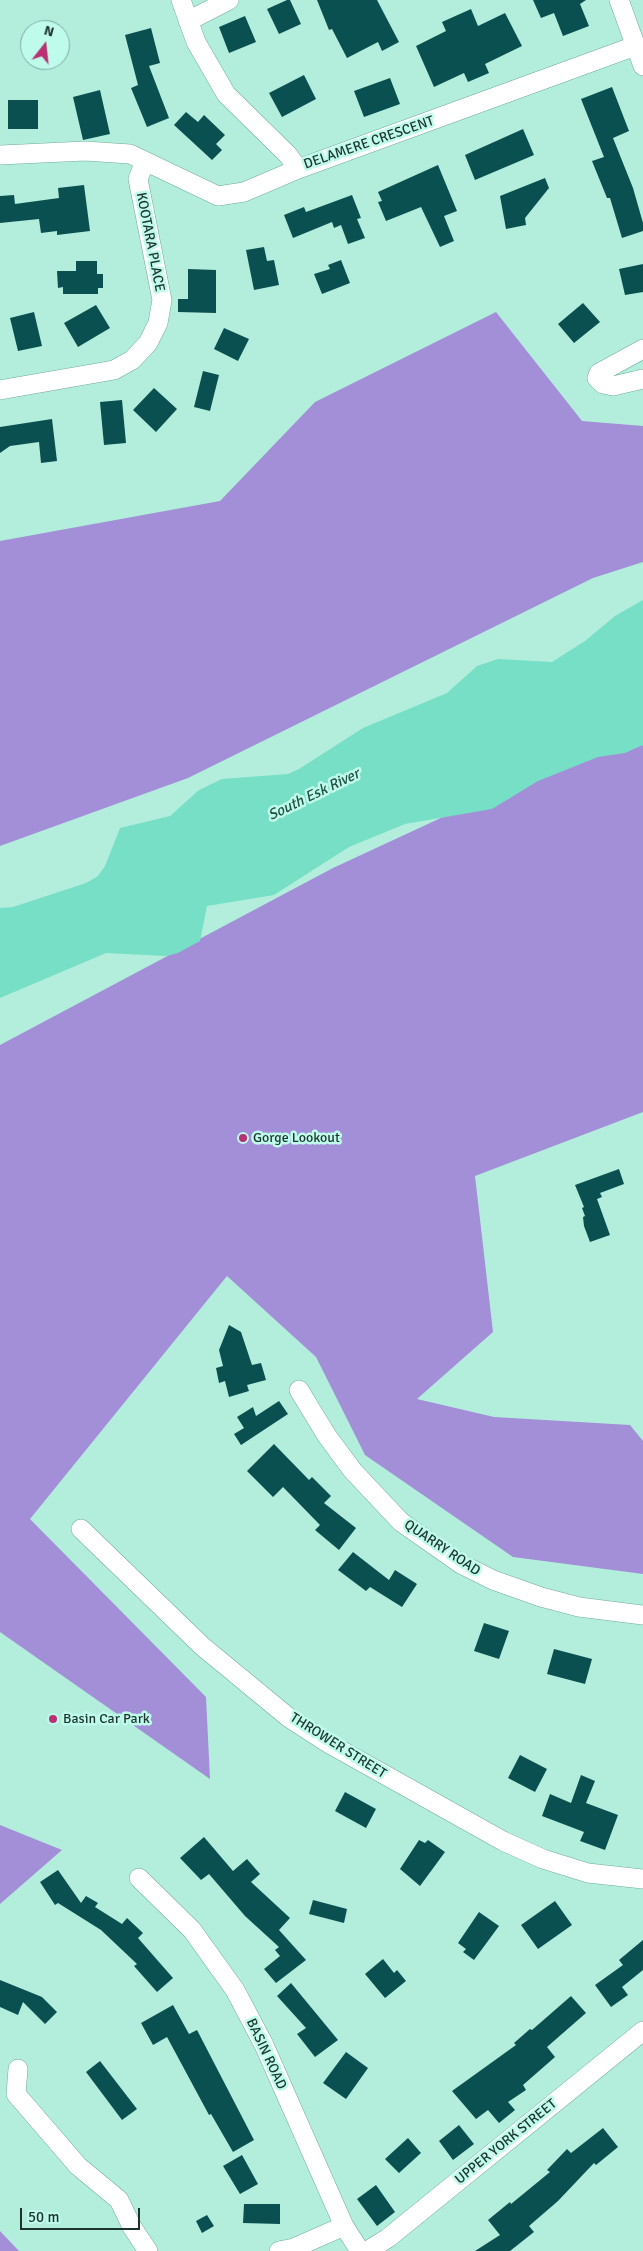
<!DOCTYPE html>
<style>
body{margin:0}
#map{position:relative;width:643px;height:2251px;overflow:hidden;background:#b3eedd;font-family:Signika,sans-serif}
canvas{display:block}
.north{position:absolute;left:20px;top:20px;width:50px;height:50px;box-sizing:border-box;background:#bffbeb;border:1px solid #7eab9f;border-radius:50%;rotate:16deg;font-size:14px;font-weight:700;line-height:20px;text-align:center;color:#1d342e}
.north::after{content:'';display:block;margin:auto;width:18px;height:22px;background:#b93172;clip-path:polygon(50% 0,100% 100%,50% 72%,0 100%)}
.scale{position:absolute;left:20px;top:2208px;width:120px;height:22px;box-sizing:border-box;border:2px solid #1d342e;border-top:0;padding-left:6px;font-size:15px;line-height:18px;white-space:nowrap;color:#1d342e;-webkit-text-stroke:4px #bffbeb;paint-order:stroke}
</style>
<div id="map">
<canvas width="643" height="2251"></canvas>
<div class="north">N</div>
<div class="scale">50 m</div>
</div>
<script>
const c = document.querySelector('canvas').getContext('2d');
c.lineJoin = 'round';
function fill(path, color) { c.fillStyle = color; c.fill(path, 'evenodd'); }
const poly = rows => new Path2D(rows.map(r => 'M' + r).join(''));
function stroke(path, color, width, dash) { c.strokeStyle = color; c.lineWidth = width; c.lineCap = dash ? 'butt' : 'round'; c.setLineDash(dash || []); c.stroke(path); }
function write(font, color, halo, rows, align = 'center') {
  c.font = font + ' Signika,sans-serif'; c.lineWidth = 5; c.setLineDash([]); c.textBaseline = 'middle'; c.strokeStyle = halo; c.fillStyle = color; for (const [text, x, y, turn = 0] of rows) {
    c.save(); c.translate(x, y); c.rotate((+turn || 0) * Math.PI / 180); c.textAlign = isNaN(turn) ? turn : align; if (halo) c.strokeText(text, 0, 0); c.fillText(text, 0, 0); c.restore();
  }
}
const forest = poly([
 [496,312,582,421,643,426,643,562,593,578,188,778,0,846,0,541,220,501,315,402],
 [643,732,643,1112,475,1176,493,1332,417,1399,494,1417,630,1425,643,1441,643,1574,513,1557,365,1455,316,1357,227,1276,30,1519,206,1697,210,1779,0,1632,0,1045,333,868,570,758],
 [0,1825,62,1850,0,1904],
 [0,2231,19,2251,0,2251]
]);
const water = poly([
 [643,600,643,745,625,753,598,757,538,781,492,809,405,824,349,847,274,895,207,906,200,941,178,953,166,956,106,953,0,998,0,908,13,907,86,883,98,876,105,866,120,828,170,816,199,790,222,779,288,774,299,769,363,728,447,693,477,666,498,659,552,662,585,641,615,616]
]);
const building = poly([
 [287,0,290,0,301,24,279,34,267,9],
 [317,0,377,0,399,42,382,51,378,42,347,58,332,29,329,30],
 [533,0,586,0,580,4,589,26,563,36,554,13,541,18],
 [471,9,478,26,505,13,522,46,485,64,489,73,468,82,464,73,434,87,416,46,446,31,442,22],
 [245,16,256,42,229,53,219,27],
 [151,28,160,63,149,66,169,118,147,127,131,88,138,85,125,35],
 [304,75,316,99,282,117,269,93],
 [390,78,400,104,364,117,354,91],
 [612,87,629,131,613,138,633,188,643,223,643,231,622,238,610,198,607,198,592,161,604,157,581,99],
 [100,90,110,134,83,140,73,97],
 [8,100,38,100,38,129,8,129],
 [186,112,198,122,204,115,225,135,216,144,222,150,212,160,174,125],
 [523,129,534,155,475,180,465,155],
 [438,165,457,211,444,216,454,241,440,247,421,207,386,221,378,202,382,201,378,192],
 [545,178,549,188,525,218,526,225,506,229,500,196],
 [84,185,90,231,57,235,57,231,41,233,39,219,0,223,0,196,14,195,15,204,59,198,58,188],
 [352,195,361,218,357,219,365,238,348,244,341,225,334,228,332,222,293,238,284,215,304,207,306,212],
 [264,247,267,261,274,260,279,285,254,290,246,250],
 [341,260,350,283,322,294,314,274,330,269,328,265],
 [76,261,97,261,97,274,103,274,103,288,98,288,98,294,63,294,63,287,58,288,57,271,76,271],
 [643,264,643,292,625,295,619,269],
 [188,269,216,270,216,313,178,312,178,299,188,299],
 [583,303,600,322,574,343,558,324],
 [96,305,110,328,78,347,64,323],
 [34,312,42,346,18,351,10,318],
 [224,328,249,339,238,361,214,349],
 [203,371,219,375,210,411,194,407],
 [154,388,177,409,156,432,133,410],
 [122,400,126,443,104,445,100,402],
 [52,419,57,461,41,463,39,442,10,446,0,453,0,427],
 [619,1169,624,1184,600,1193,602,1197,597,1199,610,1235,590,1242,584,1226,583,1217,585,1216,582,1208,584,1207,575,1185],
 [229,1325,241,1332,252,1365,261,1363,266,1380,247,1385,249,1391,229,1397,225,1381,219,1383,216,1368,223,1366,219,1350],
 [279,1401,288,1414,241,1445,234,1434,244,1428,237,1417,253,1407,256,1416],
 [274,1444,309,1480,312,1477,331,1496,324,1503,356,1528,339,1550,315,1530,320,1525,283,1487,273,1497,247,1471],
 [353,1552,389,1580,395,1570,417,1584,402,1607,370,1587,366,1591,338,1570],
 [484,1623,509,1631,499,1659,474,1651],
 [554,1649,592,1659,585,1684,547,1674],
 [520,1755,547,1769,535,1792,508,1778],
 [581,1775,595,1781,586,1803,618,1815,605,1850,580,1841,584,1832,542,1816,550,1794,571,1803],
 [345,1792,376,1809,366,1828,335,1811],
 [204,1837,233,1871,247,1859,260,1874,251,1882,290,1918,279,1930,306,1960,276,1983,264,1969,280,1956,275,1950,279,1947,245,1916,209,1874,201,1880,180,1858],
 [419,1840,425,1843,428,1840,445,1852,420,1886,400,1869],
 [58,1870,81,1903,86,1896,98,1903,95,1907,122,1924,127,1918,143,1933,138,1938,173,1978,157,1992,134,1966,137,1964,101,1930,58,1903,55,1905,40,1882],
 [313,1900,347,1909,344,1923,309,1914],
 [555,1901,572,1925,538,1949,521,1925],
 [479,1912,499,1926,474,1960,463,1952,466,1949,458,1943],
 [643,1940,643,1970,622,1987,628,1995,611,2007,595,1985,623,1965,619,1960],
 [383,1959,394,1973,397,1970,406,1981,385,1998,365,1974],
 [0,1980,42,1997,57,2012,45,2024,23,2002,18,2015,0,2007],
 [291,1983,338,2040,315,2057,297,2034,306,2028,277,1996],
 [571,1996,586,2013,547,2047,555,2057,523,2085,526,2090,508,2102,515,2110,499,2123,488,2110,476,2119,452,2091,516,2045,514,2043,530,2029,532,2030],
 [173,2005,189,2034,197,2030,254,2140,233,2152,211,2114,209,2115,167,2037,153,2045,141,2023],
 [346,2052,368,2068,346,2099,323,2083],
 [100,2061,137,2109,122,2120,86,2072],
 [459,2125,474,2144,453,2160,439,2141],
 [603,2128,618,2147,596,2165,594,2163,558,2201,529,2226,534,2232,510,2251,475,2251,500,2235,488,2220,510,2202,511,2204,550,2172,547,2170,567,2149,571,2153],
 [408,2138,421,2153,399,2173,385,2159],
 [242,2155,258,2184,240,2194,223,2166],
 [376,2185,395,2212,377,2226,357,2199],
 [244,2204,280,2204,280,2224,243,2223],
 [207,2215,214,2226,202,2233,196,2221]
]);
const street = poly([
 [181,0,196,42,226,94,288,155,298,169,635,46],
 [619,0,643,66],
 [188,21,229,0],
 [0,155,85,151,130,154,218,196,244,192,298,169],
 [643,349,599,373,597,378,603,384,613,386,643,379],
 [0,390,114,370,132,360,148,343,158,323,162,300,138,179,145,161],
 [299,1390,327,1436,353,1471,401,1522,461,1564,493,1580,541,1597,579,1607,643,1615],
 [81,1529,202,1646,288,1717,328,1743,503,1841,543,1859,588,1873,643,1879],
 [139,1878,192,1930,235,1990,264,2045,344,2226,360,2251],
 [18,2069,16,2094,78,2166,119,2200,132,2227,148,2251],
 [279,2251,294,2248,344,2226],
 [367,2251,388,2238,643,2031]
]);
const markers = [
 [243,1138,5,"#b93172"],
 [53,1719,5,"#b93172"]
];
const streetNames = [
 ["DELAMERE CRESCENT",369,143,-19],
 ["KOOTARA PLACE",150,242,79],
 ["QUARRY ROAD",442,1548,34],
 ["THROWER STREET",338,1746,32],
 ["BASIN ROAD",266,2054,65],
 ["UPPER YORK STREET",506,2142,-39]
];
const poiNames = [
 ["Gorge Lookout",253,1138],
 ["Basin Car Park",63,1719]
];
const waterNames = [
 ["South Esk River",314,795,-26]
];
fill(forest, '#a38fd7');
fill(water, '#76dfc5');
fill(building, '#0a5050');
stroke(street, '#71aa9b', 20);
stroke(street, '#fff', 19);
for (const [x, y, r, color] of markers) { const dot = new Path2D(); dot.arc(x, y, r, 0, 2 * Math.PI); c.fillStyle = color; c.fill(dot); stroke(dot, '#bffbeb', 2); }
write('14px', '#1d342e', '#bffbeb', streetNames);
write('14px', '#1d342e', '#bffbeb', poiNames, 'left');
write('italic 15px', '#235146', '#bffbeb', waterNames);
</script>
